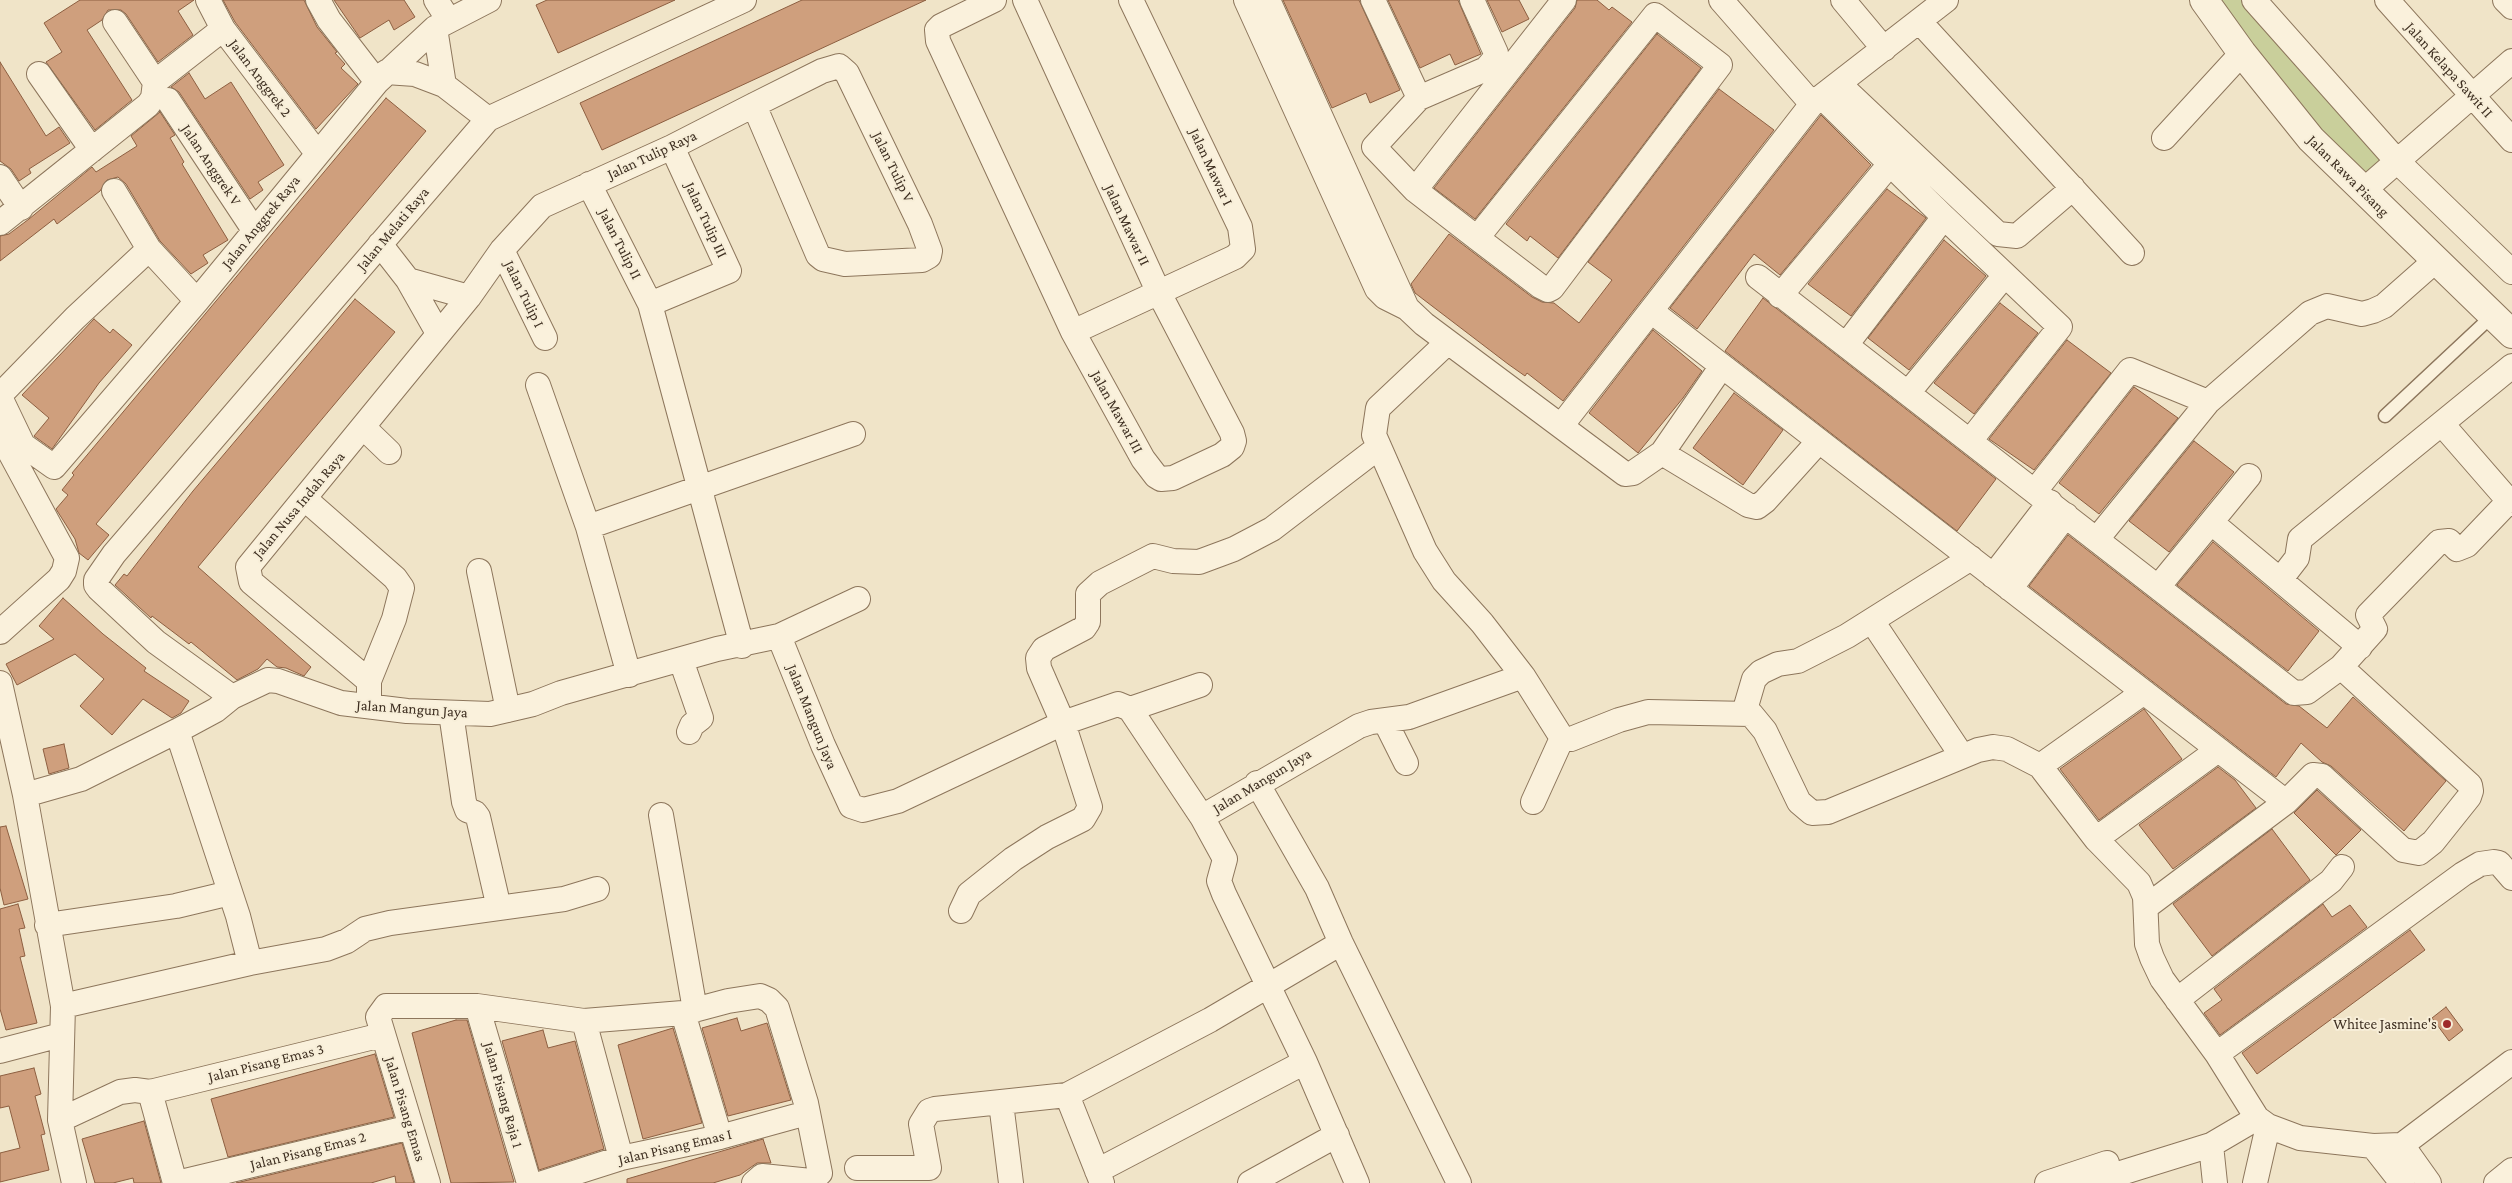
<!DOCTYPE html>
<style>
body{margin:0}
canvas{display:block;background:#f0e4c8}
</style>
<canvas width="2512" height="1183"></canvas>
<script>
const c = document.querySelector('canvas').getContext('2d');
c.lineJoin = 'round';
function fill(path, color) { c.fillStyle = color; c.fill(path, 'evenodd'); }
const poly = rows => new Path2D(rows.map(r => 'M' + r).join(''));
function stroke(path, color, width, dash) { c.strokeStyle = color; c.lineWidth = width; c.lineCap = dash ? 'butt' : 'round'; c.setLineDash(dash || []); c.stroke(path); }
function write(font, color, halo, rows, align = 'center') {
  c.font = font + ' "Crimson Pro",serif'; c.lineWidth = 4; c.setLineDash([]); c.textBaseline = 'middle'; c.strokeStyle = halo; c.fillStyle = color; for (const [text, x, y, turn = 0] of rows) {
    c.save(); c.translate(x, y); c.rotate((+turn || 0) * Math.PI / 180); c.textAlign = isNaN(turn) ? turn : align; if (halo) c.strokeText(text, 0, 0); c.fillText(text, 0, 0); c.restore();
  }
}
const green = poly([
 [2204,0,2254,0,2397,161,2363,191]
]);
const building = poly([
 [80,0,194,0,178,11,193,35,158,62,126,14,121,10,108,10,102,20,87,30,132,100,95,130,46,62,62,52,44,23,80,0],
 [223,0,304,0,317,27,337,52,335,53,345,64,341,68,358,84,316,129,235,22,223,0],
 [334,0,404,0,415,17,394,30,389,20,360,38,334,0],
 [547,0,675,0,558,53,536,5,547,0],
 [802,0,926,0,602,150,580,103,802,0],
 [1283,0,1359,0,1400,90,1370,103,1366,93,1332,108,1283,0],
 [1388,0,1458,0,1481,54,1455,65,1450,54,1420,68,1388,0],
 [1487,0,1519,0,1529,19,1502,32,1487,0],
 [1577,0,1597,0,1609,10,1612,7,1632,22,1475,219,1434,188,1575,8,1577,0],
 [1657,34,1701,68,1558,258,1530,236,1527,241,1506,224,1657,34],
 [0,62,46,136,59,127,70,143,29,169,31,173,19,181,11,169,0,161,0,62],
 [189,73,205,99,231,82,284,165,258,182,263,190,250,199,179,92,171,87,189,73],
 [1719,89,1774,130,1563,401,1527,373,1525,376,1508,364,1415,293,1411,284,1449,234,1532,297,1542,302,1554,303,1579,323,1612,280,1588,262,1719,89],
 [386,98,426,131,96,524,109,535,88,560,79,553,75,539,56,509,68,495,62,490,74,475,72,473,386,98],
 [160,112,175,135,170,138,184,162,182,164,228,240,203,255,208,263,191,274,160,241,126,184,118,177,107,180,100,191,57,224,54,219,0,261,0,236,9,234,29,219,92,167,96,172,137,146,131,136,160,112],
 [1821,115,1871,165,1780,275,1754,254,1697,329,1670,308,1821,115],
 [1887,189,1926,218,1851,316,1808,284,1887,189],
 [1944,240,1986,276,1909,370,1868,338,1944,240],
 [1763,298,1996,479,1957,531,1725,351,1763,298],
 [355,299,395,332,198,567,311,667,304,676,286,668,277,667,267,659,258,669,237,680,191,642,189,644,152,616,151,618,115,585,124,574,127,576,193,491,355,299],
 [2000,303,2038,333,1974,414,1934,383,2000,303],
 [94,319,110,333,113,329,132,345,99,383,52,449,34,436,49,418,22,395,94,319],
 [1653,330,1702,371,1683,398,1638,453,1589,413,1653,330],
 [2067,340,2111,373,2034,470,1989,439,2067,340],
 [2134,387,2178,418,2099,514,2059,483,2134,387],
 [1734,393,1783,430,1743,485,1693,448,1734,393],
 [2194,441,2234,472,2169,552,2129,521,2194,441],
 [2068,535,2286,704,2299,706,2327,728,2353,697,2446,781,2404,831,2331,766,2322,762,2301,743,2276,777,2029,586,2068,535],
 [2213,542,2319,631,2288,671,2177,585,2213,542],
 [63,598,103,634,146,668,144,671,189,701,181,713,172,718,143,699,112,735,80,706,104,679,75,654,17,685,6,664,54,639,39,626,63,598],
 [2144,709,2182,759,2099,820,2060,769,2144,709],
 [64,744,69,768,49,774,43,749,64,744],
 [2218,767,2235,780,2256,808,2173,869,2139,825,2218,767],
 [2317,790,2361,830,2336,855,2294,813,2317,790],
 [6,826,28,899,4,905,0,888,0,827,6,826],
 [2272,829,2310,880,2212,956,2173,904,2272,829],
 [18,904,25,928,19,929,25,956,20,957,37,1023,6,1030,0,1009,0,909,18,904],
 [2323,904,2332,917,2350,905,2367,927,2220,1035,2204,1013,2222,1000,2214,989,2323,904],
 [2410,930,2425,950,2257,1074,2242,1053,2410,930],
 [2446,1007,2463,1030,2449,1041,2432,1018,2446,1007],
 [737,1018,741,1031,767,1023,791,1100,728,1116,702,1028,737,1018],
 [456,1020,467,1020,514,1182,451,1183,412,1033,456,1020],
 [673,1028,702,1123,643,1139,618,1045,673,1028],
 [543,1030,548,1048,575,1041,604,1149,539,1170,502,1041,543,1030],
 [375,1054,394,1117,228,1157,211,1099,375,1054],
 [34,1068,41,1094,35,1096,45,1134,41,1135,49,1170,0,1182,0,1153,20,1148,9,1106,0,1108,0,1076,34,1068],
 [144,1121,161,1183,134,1183,133,1178,113,1183,95,1183,82,1139,144,1121],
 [763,1139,771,1163,757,1163,740,1175,713,1183,627,1183,627,1179,763,1139],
 [402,1143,414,1183,396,1183,395,1176,371,1183,236,1183,402,1143]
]);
const service = poly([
 [2385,416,2492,316]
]);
const minor = poly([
 [208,0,223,29,317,153],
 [318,0,329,20,377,82],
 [436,0,448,19],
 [994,0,941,26,937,30,938,41,1073,332,1143,459,1156,476,1161,479,1173,478,1222,455,1232,447,1234,441,1232,433,1158,291,1025,0],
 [1246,0,1377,289,1385,297,1407,308,1424,324,1625,474,1633,473,1662,453,1722,366],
 [1268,0,1407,308],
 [1373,0,1419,98,1374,147,1415,190,1477,238,1540,286,1548,290,1552,288,1720,65,1655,15,1477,238],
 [1721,0,1812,104],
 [1843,0,1884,49],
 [2254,0,2397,161,2512,272],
 [2387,0,2512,140],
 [2505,0,2512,7],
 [1919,21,2132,253],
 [115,22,155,82],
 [435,28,444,85],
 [386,72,415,74,444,85,488,119],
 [39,74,92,150],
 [1839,84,1998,234,2017,236,2073,188],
 [1822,97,1944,217,1846,345],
 [1419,98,1486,69,1493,61,1496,53,1472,0],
 [168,100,254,230],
 [2164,138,2242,53],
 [0,177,21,208],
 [589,184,650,304,742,646],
 [1415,190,1564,0],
 [114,191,149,249,197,301],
 [2363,191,2512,61],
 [1944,217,2060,327,1970,441],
 [0,223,148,105,153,98,155,82,223,29],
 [380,244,408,280,438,333],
 [502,250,545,338],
 [1758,277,2294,693,2307,692,2341,667,2375,629,2368,615,2439,542,2449,541,2457,549,2467,545,2509,501,2512,504],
 [408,280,469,297],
 [1780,296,1890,164],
 [650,304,729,271,672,147],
 [1651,311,2286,802],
 [1073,332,1235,257,1243,249,1240,227,1131,0],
 [1448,342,1378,408,1374,435,1425,551,1444,581,1482,623,1523,676,1562,738,1571,739,1619,720,1648,712,1751,714,1765,731,1799,802,1812,813,1828,812,1978,750,1993,747,2007,749,2040,766],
 [538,385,588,527,629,675],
 [0,392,6,389,75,318,149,249],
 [1908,393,2005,275],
 [0,397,23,445,54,467,197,301,377,82,435,28,489,0],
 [2208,402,2310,313,2327,306,2362,314,2373,311,2384,306,2435,261],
 [2442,424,2509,501],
 [1561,426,1812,104,1946,0],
 [363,427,389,452],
 [0,434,67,558,64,571,59,579,0,632],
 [1662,453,1748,505,1757,507,1765,501,1819,441],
 [2035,491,2130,370,2208,402,2097,539],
 [305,499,395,578,402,588,394,619,369,681,369,696],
 [2212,523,2360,647],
 [588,527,853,434],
 [479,571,508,710],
 [1993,576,2050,502],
 [2280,580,2297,558,2300,539,2512,366],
 [2158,587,2249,476],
 [2010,589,2066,515],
 [1872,621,1962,756],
 [779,636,858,599],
 [681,660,701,718,692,725,689,732],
 [369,681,251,582,248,567,469,297,502,250,542,206,672,147,754,105,822,71,839,66,847,73,920,224,930,251,929,256,922,260,845,264,823,259,818,255,754,105],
 [0,683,25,795,63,1006,60,1120,74,1183],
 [2144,692,2040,766,2096,839,2139,883,2145,897,2147,944,2152,958,2162,979,2217,1054,2257,1118,2268,1126,2300,1138,2373,1146,2402,1145,2512,1062],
 [232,697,156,642,99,589,96,585,96,580,114,554,488,119,744,0],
 [1130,709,1200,685],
 [451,713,464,802,467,810,475,813,478,817,499,908],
 [1744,713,1754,679,1761,672,1778,664,1798,661,1847,636,1971,558],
 [1385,721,1406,763],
 [177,731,238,916,250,963],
 [1257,783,1317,888,1341,943,1459,1183],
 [25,795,81,779,177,731,216,710,232,697,268,680,278,681,341,703,407,711,490,714,533,704,561,693,717,649,779,636,823,745,851,806,863,810,898,801,1063,723,1118,704,1130,709,1202,817,1359,726,1371,722,1409,717,1523,676],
 [1533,802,1562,738],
 [661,815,695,1010],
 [1202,817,1225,859,1219,881,1224,894,1305,1062,1357,1183],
 [2096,839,2218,750],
 [2146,907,2286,802,2313,775,2322,776,2403,850,2419,853,2433,842,2469,797,2471,791,2470,785,2341,667],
 [961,911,969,894,1013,859,1047,837,1083,819,1090,807,1063,723,1039,668,1038,658,1044,649,1084,628,1088,622,1088,594,1100,583,1153,556,1173,561,1199,562,1234,549,1272,529,1379,447],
 [47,925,176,906,230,893],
 [2177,1000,2331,881,2342,867],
 [63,1006,250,963,326,949,347,941,365,929,390,923,564,899,597,889],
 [477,1006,529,1183],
 [683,1013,720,1137],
 [584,1021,621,1158],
 [0,1051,61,1035],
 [2217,1054,2463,874,2480,864,2494,862,2499,863,2512,878],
 [150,1092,382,1035],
 [1067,1095,1102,1183],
 [1001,1103,1011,1183],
 [60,1120,120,1092,135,1090,150,1092,175,1183],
 [2211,1145,2215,1183],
 [2402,1145,2429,1183],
 [2373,1146,2402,1183],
 [857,1168,929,1168,921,1124,929,1111,935,1109,1067,1095,1210,1020,1341,943],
 [1097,1171,1305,1062],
 [177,1183,411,1127],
 [428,1183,378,1017,386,1006,477,1006,584,1021,683,1013,728,1001,760,996,769,1000,777,1008,806,1103,820,1173,811,1181,762,1176,754,1183],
 [543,1183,621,1158,720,1137,807,1113],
 [1250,1183,1337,1135],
 [2047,1183,2107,1163],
 [2089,1183,2211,1145,2257,1118],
 [2255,1183,2268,1126],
 [2496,1183,2512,1170]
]);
const tertiary = poly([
 [2204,0,2242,53,2311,139,2512,334]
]);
const markers = [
 [2447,1024,5,"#9e2a2b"]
];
const streetNames = [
 ["Jalan Kelapa Sawit II",2449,70,48],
 ["Jalan Anggrek 2",260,78,53],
 ["Jalan Tulip Raya",652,155,-25],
 ["Jalan Anggrek V",211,165,56],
 ["Jalan Tulip V",893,167,64],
 ["Jalan Mawar I",1211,167,65],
 ["Jalan Rawa Pisang",2348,176,45],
 ["Jalan Tulip III",706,220,65],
 ["Jalan Anggrek Raya",261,222,-51],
 ["Jalan Mawar II",1127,225,65],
 ["Jalan Melati Raya",393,229,-50],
 ["Jalan Tulip II",620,244,63],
 ["Jalan Tulip I",524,294,64],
 ["Jalan Mawar III",1117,412,61],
 ["Jalan Nusa Indah Raya",299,505,-50],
 ["Jalan Mangun Jaya",412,709,4],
 ["Jalan Mangun Jaya",812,717,68],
 ["Jalan Mangun Jaya",1262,781,-31],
 ["Jalan Pisang Emas 3",266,1063,-14],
 ["Jalan Pisang Raja 1",503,1095,74],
 ["Jalan Pisang Emas",405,1109,73],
 ["Jalan Pisang Emas I",675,1147,-13],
 ["Jalan Pisang Emas 2",308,1151,-14]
];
const poiNames = [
 ["Whitee Jasmine's",2437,1024]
];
fill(green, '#c9cf9b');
fill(building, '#cf9f7d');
stroke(building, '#8d5f41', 1);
stroke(service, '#8d765c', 15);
stroke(minor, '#8d765c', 26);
stroke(tertiary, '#8d765c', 30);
stroke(service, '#faf1dc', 12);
stroke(minor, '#faf1dc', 24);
stroke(tertiary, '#faf1dc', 28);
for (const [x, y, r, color] of markers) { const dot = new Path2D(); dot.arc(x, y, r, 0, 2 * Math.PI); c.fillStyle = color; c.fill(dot); stroke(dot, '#f7eed8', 2); }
write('15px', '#3d2e20', '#f7eed8', streetNames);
write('15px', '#3d2e20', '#f7eed8', poiNames, 'right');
</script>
